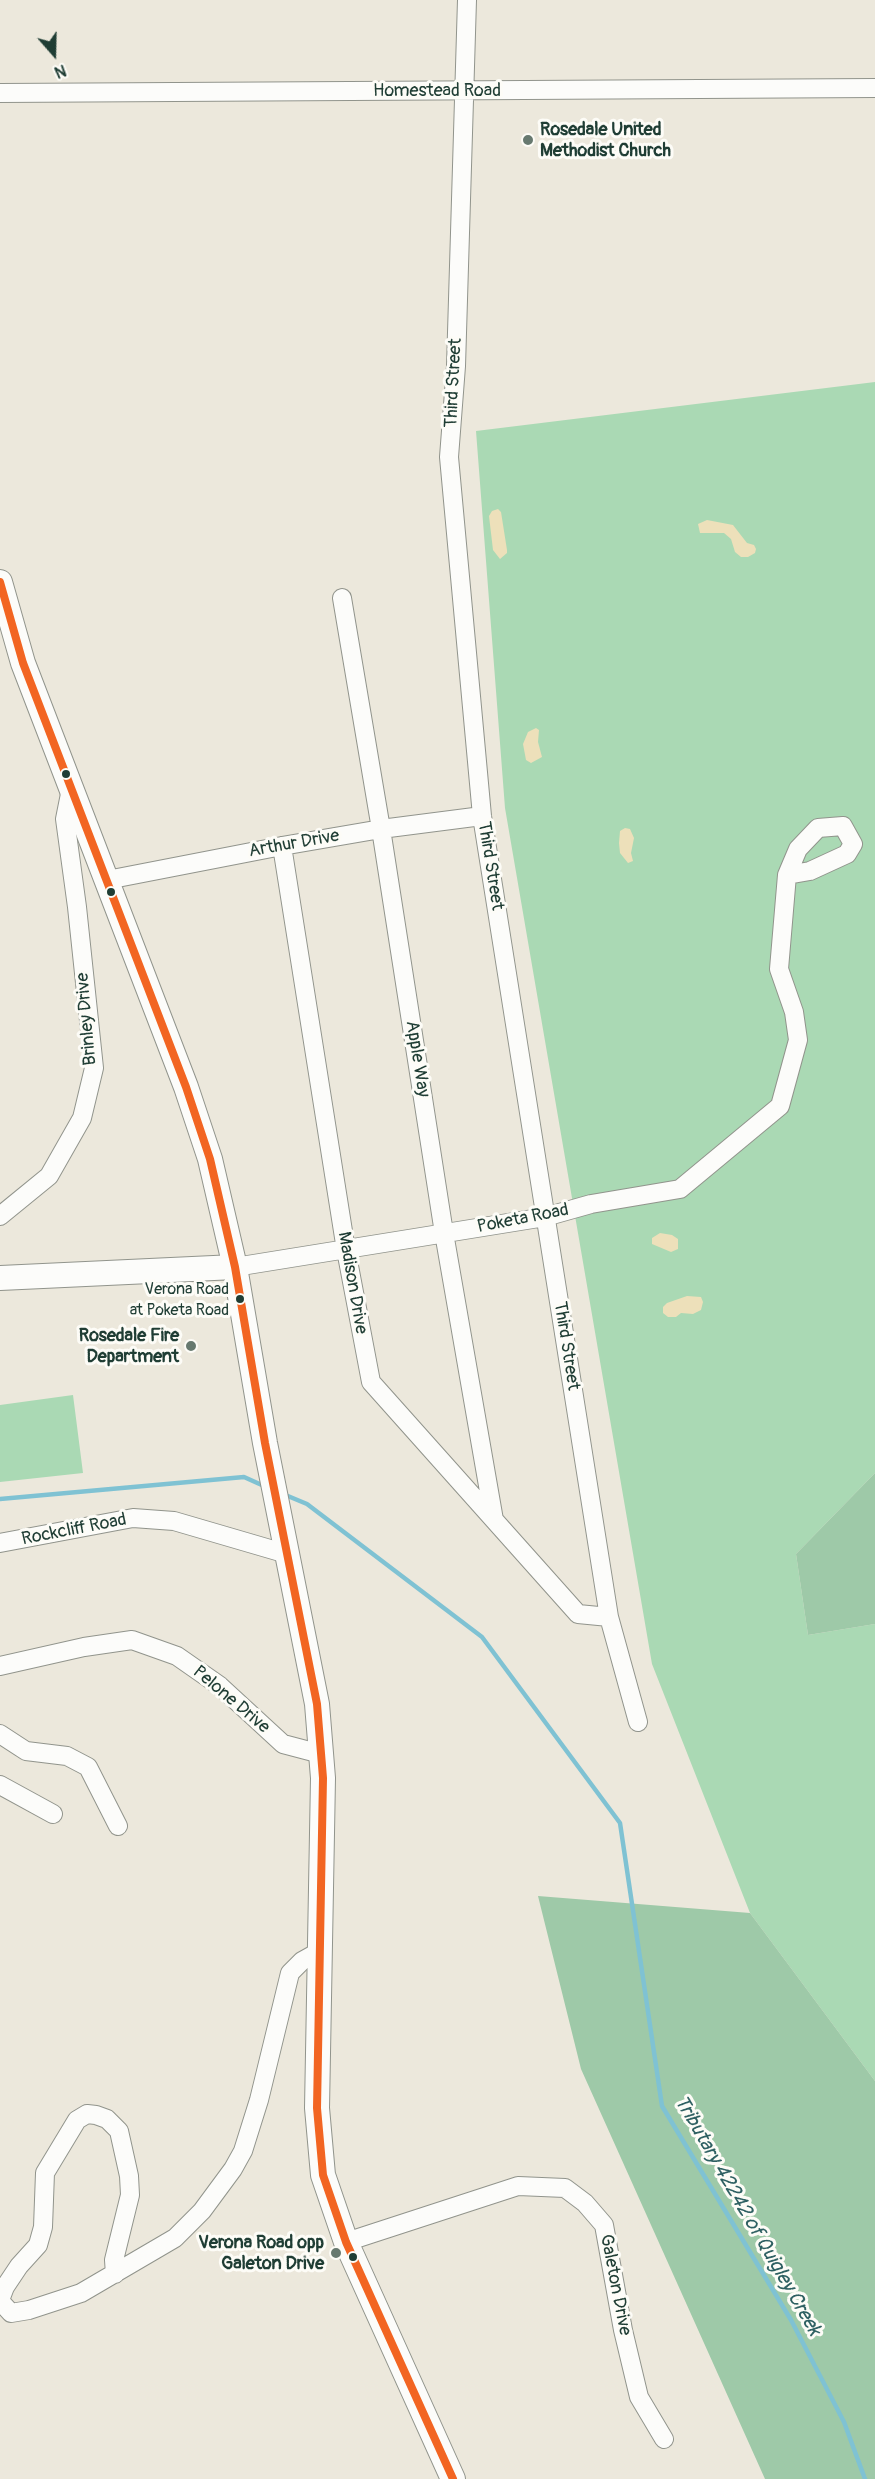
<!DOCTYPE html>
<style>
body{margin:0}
#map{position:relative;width:875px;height:2479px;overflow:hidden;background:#ece8dc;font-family:Pangolin,sans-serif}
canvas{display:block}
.north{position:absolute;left:24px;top:24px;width:60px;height:60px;-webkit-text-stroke:4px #fdfcf7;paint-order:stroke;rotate:160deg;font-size:16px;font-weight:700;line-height:24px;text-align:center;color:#1f3d34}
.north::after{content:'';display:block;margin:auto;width:21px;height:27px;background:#1f3d34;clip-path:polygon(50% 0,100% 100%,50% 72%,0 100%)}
</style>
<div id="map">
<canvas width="875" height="2479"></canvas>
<div class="north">N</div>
</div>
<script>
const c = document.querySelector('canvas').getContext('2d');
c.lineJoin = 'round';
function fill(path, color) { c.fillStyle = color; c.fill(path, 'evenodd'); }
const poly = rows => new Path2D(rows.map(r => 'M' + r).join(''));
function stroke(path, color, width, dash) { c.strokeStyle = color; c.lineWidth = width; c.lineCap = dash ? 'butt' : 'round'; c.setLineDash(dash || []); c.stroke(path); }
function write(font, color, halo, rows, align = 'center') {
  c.font = font + ' Pangolin,sans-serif'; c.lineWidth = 6; c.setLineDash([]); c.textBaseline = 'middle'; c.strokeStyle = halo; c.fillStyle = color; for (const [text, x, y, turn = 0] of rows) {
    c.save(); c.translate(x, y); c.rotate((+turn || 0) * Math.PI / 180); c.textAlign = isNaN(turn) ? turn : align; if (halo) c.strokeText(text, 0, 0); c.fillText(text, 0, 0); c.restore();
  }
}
const green = poly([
 [875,382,875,1473,796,1554,808,1635,875,1624,875,2081,750,1913,652,1664,505,808,476,431],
 [73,1395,83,1473,0,1482,0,1405]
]);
const forest = poly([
 [875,1473,875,1624,808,1635,796,1554],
 [538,1896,750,1913,875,2081,875,2479,765,2479,581,2069]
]);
const sand = poly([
 [498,509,501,512,507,550,507,553,500,559,493,550,489,516,492,511],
 [707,520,733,525,747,543,754,545,756,549,755,553,748,557,741,557,735,552,731,539,724,533,700,533,698,524],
 [536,728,539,730,538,742,542,757,531,763,526,760,523,744,528,732],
 [625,828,630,829,634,838,631,853,633,861,628,863,620,853,619,843,620,831],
 [660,1233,672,1235,678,1239,678,1249,671,1252,652,1244,652,1238],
 [687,1296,701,1297,703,1302,701,1310,693,1314,681,1313,676,1317,668,1317,663,1313,663,1307,667,1303]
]);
const stream = poly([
 [283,1494,307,1504,482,1637,620,1823,662,2106,791,2320,844,2422,865,2479],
 [0,1499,244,1477,264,1486]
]);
const street = poly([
 [467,0,456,366,449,457,482,816,609,1617,638,1722],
 [0,93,875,88],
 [342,598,381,829,444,1233,494,1520],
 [282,846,346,1250,371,1382,578,1614,609,1617],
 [107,880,282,846,381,829,482,816],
 [0,1216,49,1176,82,1118,94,1068,77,907,65,819,71,789],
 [235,1267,545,1217,591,1204,680,1189,780,1106,798,1040,794,1012,779,969,787,875,798,849,818,828,843,826,853,844,847,854,810,871,787,875],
 [0,1543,133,1518,174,1521,287,1554],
 [0,1666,84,1647,132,1640,177,1656,220,1686,283,1744,321,1754],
 [0,1734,26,1751,67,1756,88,1767,118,1826],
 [0,1785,53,1814],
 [346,2242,518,2186,565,2188,585,2203,604,2225,623,2330,639,2397,664,2439],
 [0,2300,5,2287,19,2266,38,2245,43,2227,45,2173,77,2120,87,2114,96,2115,107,2119,119,2131,129,2176,130,2195,114,2260,115,2274],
 [0,2301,11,2313,29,2310,81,2293,175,2238,202,2211,233,2169,243,2151,259,2100,290,1973,302,1961,320,1951]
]);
const secondary = poly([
 [0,582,23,663,186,1087,210,1159,235,1267,265,1443,317,1704,323,1778,317,2108,323,2175,346,2242,453,2479],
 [0,1278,235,1267]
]);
const bus1 = poly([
 [0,582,23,663,186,1087,210,1159,235,1267,265,1443,317,1704,323,1778,317,2108,323,2175,346,2242,453,2479]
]);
const markers = [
 [528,140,6,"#67796f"],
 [66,774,5,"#1f3d34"],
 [111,892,5,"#1f3d34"],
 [240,1299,5,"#1f3d34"],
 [191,1346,6,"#67796f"],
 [336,2253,6,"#67796f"],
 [353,2257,5,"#1f3d34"]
];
const busNames = [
 ["Verona Road",229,1290],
 ["at Poketa Road",229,1311]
];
const streetNames = [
 ["Homestead Road",437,91],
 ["Third Street",454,383,-87],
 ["Arthur Drive",294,844,-10],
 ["Third Street",490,866,81],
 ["Brinley Drive",87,1019,-95],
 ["Apple Way",417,1059,81],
 ["Poketa Road",523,1219,-11],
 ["Madison Drive",352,1283,80],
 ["Third Street",566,1346,81],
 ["Rockcliff Road",74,1530,-11],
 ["Pelone Drive",231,1700,40],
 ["Galeton Drive",615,2285,79]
];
const poiNames = [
 ["Rosedale United",540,130,"left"],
 ["Methodist Church",540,151,"left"],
 ["Rosedale Fire",179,1336],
 ["Department",179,1357],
 ["Verona Road opp",324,2243],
 ["Galeton Drive",324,2264]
];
const waterNames = [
 ["Tributary 42242 of Quigley Creek",747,2216,60]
];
fill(green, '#aad9b4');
fill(forest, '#9ec9a8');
fill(sand, '#ede0ba');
stroke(stream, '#7fc2d3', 4.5);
stroke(street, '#91948c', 20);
stroke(secondary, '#91948c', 26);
stroke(street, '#fcfcfa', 18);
stroke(secondary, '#fcfcfa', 24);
stroke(bus1, '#f26522', 8);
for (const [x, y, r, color] of markers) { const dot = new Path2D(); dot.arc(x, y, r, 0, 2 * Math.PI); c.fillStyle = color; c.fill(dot); stroke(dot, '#fdfcf7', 2); }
write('16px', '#1f3d34', '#fdfcf7', busNames, 'right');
write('18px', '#1f3d34', '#fdfcf7', streetNames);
write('bold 18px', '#1f3d34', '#fdfcf7', poiNames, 'right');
write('italic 20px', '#2e6062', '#fdfcf7', waterNames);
</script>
